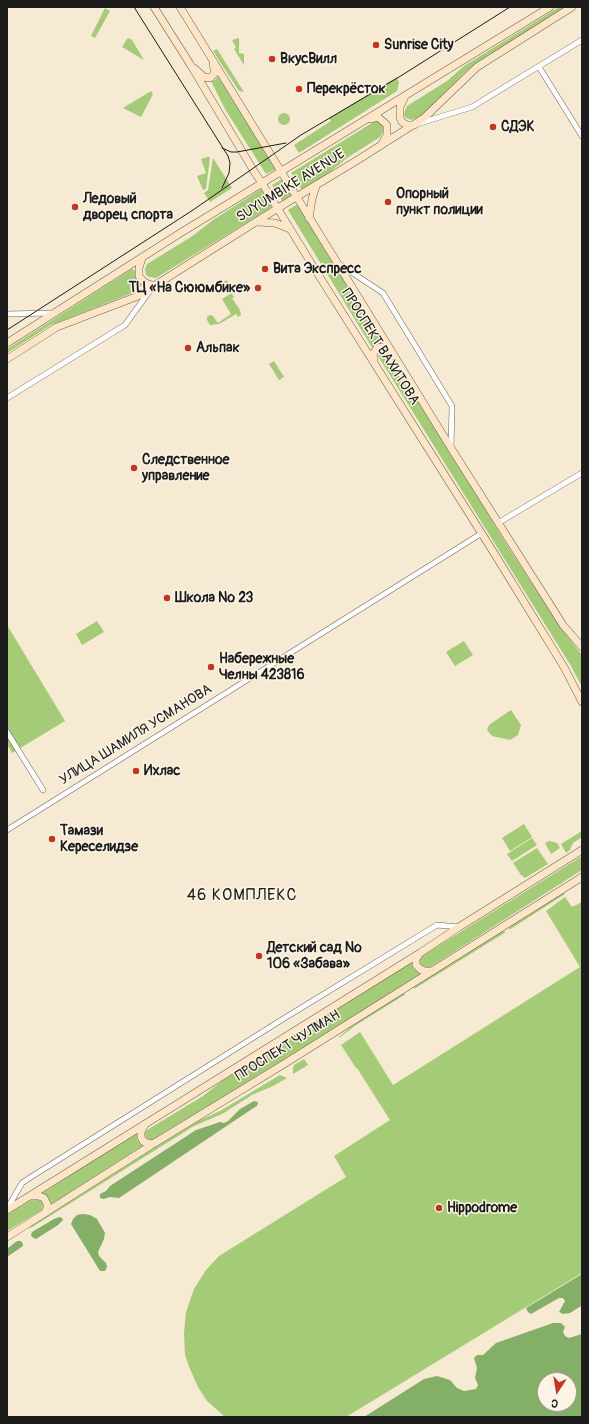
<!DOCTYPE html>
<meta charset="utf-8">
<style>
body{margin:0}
#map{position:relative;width:589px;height:1424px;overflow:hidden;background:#f6ead2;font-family:Pangolin,sans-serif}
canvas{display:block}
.frame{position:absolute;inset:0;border:8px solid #1c1c1c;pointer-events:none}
.north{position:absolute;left:537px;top:1372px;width:40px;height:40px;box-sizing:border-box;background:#fcf5e5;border:1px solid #a29e95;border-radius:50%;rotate:192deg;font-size:11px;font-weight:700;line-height:16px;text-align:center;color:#1c1c1c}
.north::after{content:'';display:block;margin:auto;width:14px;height:18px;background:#c8321e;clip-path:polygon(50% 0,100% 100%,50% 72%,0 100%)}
</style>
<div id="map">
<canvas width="589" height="1424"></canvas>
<div class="frame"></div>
<div class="north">С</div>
</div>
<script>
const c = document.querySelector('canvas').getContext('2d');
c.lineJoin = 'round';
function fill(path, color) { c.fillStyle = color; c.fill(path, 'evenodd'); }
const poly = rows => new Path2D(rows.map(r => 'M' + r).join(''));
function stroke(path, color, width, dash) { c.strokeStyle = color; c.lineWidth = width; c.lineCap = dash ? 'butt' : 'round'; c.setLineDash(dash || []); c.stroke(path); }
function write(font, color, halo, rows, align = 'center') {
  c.font = font + ' Pangolin,sans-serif'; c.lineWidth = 3; c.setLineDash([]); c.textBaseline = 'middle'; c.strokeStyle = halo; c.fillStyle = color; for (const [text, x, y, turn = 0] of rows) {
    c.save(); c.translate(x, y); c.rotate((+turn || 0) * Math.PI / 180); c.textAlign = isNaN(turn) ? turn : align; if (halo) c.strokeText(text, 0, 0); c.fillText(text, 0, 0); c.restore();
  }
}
const green = poly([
 [559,7,566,7,477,63,464,73,431,107,419,117,411,120,405,117,404,114,407,106,447,81,464,66],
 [105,8,110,11,95,38,91,36],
 [129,38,132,40,144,60,122,47,127,39],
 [239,38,239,53,244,54,244,65,234,49,236,47,232,40],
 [217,49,244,92,239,91,213,51],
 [218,76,276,169,266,174,225,109,211,81,215,80],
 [397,77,399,83,397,91,299,153,294,145,331,121,329,118],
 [151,91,153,94,141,117,123,108],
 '278 119a6 6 0 1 1 12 0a6 6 0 1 1-12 0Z',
 [375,121,379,121,383,126,383,132,380,137,347,158,325,176,302,190,291,173],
 [208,157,210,157,206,189,203,190,197,176,206,173,201,159],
 [213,158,232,188,210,202,204,193,208,190],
 [282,179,292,196,283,202,272,185],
 [261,189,272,207,156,278,149,277,146,275,145,269,147,264,191,237,213,220],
 [298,204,383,343,377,344,373,349,288,210],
 [132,269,134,270,136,272,143,285,130,294,51,325,7,353,7,349],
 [227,280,234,291,231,293,234,297,232,298,240,310,241,315,238,317,236,314,219,324,210,325,207,320,207,317,210,315,213,316,218,323,231,314,222,299,230,294,223,282],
 [381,352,385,353,406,386,421,404,507,545,561,628,582,655,582,687,571,666,378,356],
 [274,361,284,377,279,380,269,364],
 [97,621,104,632,82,645,76,634],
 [7,625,65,721,12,753,7,744],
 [464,641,473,655,455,666,446,652],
 [511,710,521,725,518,735,510,740,492,736,487,730,489,725],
 [524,824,532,837,510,851,502,838],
 [582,831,582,837,573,843,570,850,566,853,561,844],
 [532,838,537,845,512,861,507,854],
 [549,841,557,843,560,848,551,854,545,843],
 [537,848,548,864,525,878,521,875,513,863],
 [582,856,582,870,427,969,420,967,418,962,419,958,422,956],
 [564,892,565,894,509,930,510,926],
 [565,897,572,907,582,902,582,1273,346,1417,227,1417,224,1416,207,1401,198,1387,190,1369,185,1355,184,1333,186,1312,194,1289,206,1270,219,1256,346,1177,334,1156,390,1120,357,1068,356,1068,341,1045,360,1032,393,1085,580,967,546,911],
 [502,931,506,932,414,989,415,985],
 [413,961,412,965,414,969,421,974,154,1140,150,1141,146,1138,145,1133,147,1130,203,1096,222,1081],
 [402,994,406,994,356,1025,339,1038,339,1037,355,1023],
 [304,1059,308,1065,293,1074,293,1069,294,1065],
 [280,1075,287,1078,273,1086,252,1095,222,1114,194,1126,29,1229,32,1225,193,1123,220,1111],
 [138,1131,137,1140,145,1146,51,1206,49,1199,41,1194],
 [33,1199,42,1201,43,1204,42,1210,7,1231,7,1215]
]);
const forest = poly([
 [254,1101,258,1102,257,1106,252,1109,119,1198,110,1197,104,1199,100,1198,100,1194,106,1191,110,1186,196,1130,220,1122,224,1123,228,1121,240,1109],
 [83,1214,90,1215,97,1219,105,1233,104,1239,98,1252,99,1256,106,1263,107,1267,105,1271,100,1271,71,1224,73,1219,77,1215],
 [59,1217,62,1218,63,1220,58,1225,36,1239,32,1237,31,1235,32,1232,54,1219],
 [17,1241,21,1241,23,1244,23,1246,7,1257,8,1248],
 [582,1274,581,1306,570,1313,563,1314,559,1312,565,1301,563,1298,559,1298,531,1314,528,1312,526,1308],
 [553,1323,561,1323,565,1327,563,1332,565,1336,569,1338,582,1334,582,1417,364,1417,424,1379,437,1376,450,1380,457,1388,464,1391,476,1389,478,1385,475,1378,477,1368,474,1358,477,1355,483,1355,496,1343],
 [545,1380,569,1380,569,1404,545,1404]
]);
const street = poly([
 [539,67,582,136],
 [417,124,472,107,582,40],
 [339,264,383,293,452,406,451,447],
 [7,314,53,313],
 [7,398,125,325,151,289],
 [498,523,582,473],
 [7,732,43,790],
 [7,830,482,533],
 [7,1209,22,1183,31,1177,283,1019,437,925,459,927]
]);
const secondary = poly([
 [154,7,190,64,255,173,262,183,316,271,494,553,564,667,582,702],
 [180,7,451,448,563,625,582,647],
 [194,68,204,77,210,78,215,73,213,64],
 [405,96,400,107,400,118,402,122,407,125,414,125],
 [370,119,378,117,387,125,387,135,382,144],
 [309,218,312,199,316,186],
 [258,222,275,223,290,229],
 [142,258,139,268,139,276,143,281,148,284,156,286],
 [7,343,182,232,550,7],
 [7,359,57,327,138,296,278,208,356,161,424,118,477,67,572,7],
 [374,362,373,354,377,348,383,347,391,351],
 [420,953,416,959,416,965,420,969,424,971,432,971],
 [145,1124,141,1132,141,1137,143,1141,147,1143,153,1144],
 [30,1196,39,1196,44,1198,48,1206,45,1213],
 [7,1210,420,953,459,927,582,850],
 [7,1237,153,1144,284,1064,582,877]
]);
const tram = poly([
 [134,7,228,156,230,163,229,173,222,188],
 [222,148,231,152,237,152,286,143],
 [7,330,193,210,301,135,399,77,510,7]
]);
const markers = [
 [376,45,4,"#c8321e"],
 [272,59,4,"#c8321e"],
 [299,89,4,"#c8321e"],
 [493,127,4,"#c8321e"],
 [388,202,4,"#c8321e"],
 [75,207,4,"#c8321e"],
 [265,269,4,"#c8321e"],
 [258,288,4,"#c8321e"],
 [188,348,4,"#c8321e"],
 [134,468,4,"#c8321e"],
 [167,598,4,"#c8321e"],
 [211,667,4,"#c8321e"],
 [136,771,4,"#c8321e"],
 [52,839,4,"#c8321e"],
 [259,956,4,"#c8321e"],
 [439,1208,4,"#c8321e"]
];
const poiNames = [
 ["Sunrise City",384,45],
 ["ВкусВилл",280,59],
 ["Перекрёсток",307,89],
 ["СДЭК",501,127],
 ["Опорный",396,194],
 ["пункт полиции",396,210],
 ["Ледовый",83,199],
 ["дворец спорта",83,215],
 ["Вита Экспресс",273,269],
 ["ТЦ «На Сююмбике»",250,288,"right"],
 ["Альпак",196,348],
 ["Следственное",142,460],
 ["управление",142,476],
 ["Школа № 23",175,598],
 ["Набережные",219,659],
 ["Челны 423816",219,675],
 ["Ихлас",144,771],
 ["Тамази",60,831],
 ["Кереселидзе",60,847],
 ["Детский сад №",267,948],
 ["106 «Забава»",267,964],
 ["Hippodrome",447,1208]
];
const streetNames = [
 ["SUYUMBIKE AVENUE",291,186,-32],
 ["ПРОСПЕКТ ВАХИТОВА",380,347,58],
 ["УЛИЦА ШАМИЛЯ УСМАНОВА",136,735,-32],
 ["ПРОСПЕКТ ЧУЛМАН",288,1046,-32]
];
const quarterNames = [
 ["46 КОМПЛЕКС",242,896]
];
fill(green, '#a4cb76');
fill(forest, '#83af67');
stroke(street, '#68645c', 6);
stroke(secondary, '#68645c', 8);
stroke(street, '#fff', 5);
stroke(secondary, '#fde5c5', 7);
stroke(tram, '#1c1c1c', 1);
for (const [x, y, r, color] of markers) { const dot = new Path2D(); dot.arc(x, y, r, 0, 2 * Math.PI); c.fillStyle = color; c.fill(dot); stroke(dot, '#fcf5e5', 1.5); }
write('bold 14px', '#1c1c1c', '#fcf5e5', poiNames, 'left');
write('14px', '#1c1c1c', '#fcf5e5', streetNames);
c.letterSpacing = '1px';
write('16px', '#1c1c1c', '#fcf5e5', quarterNames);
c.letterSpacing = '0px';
</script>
